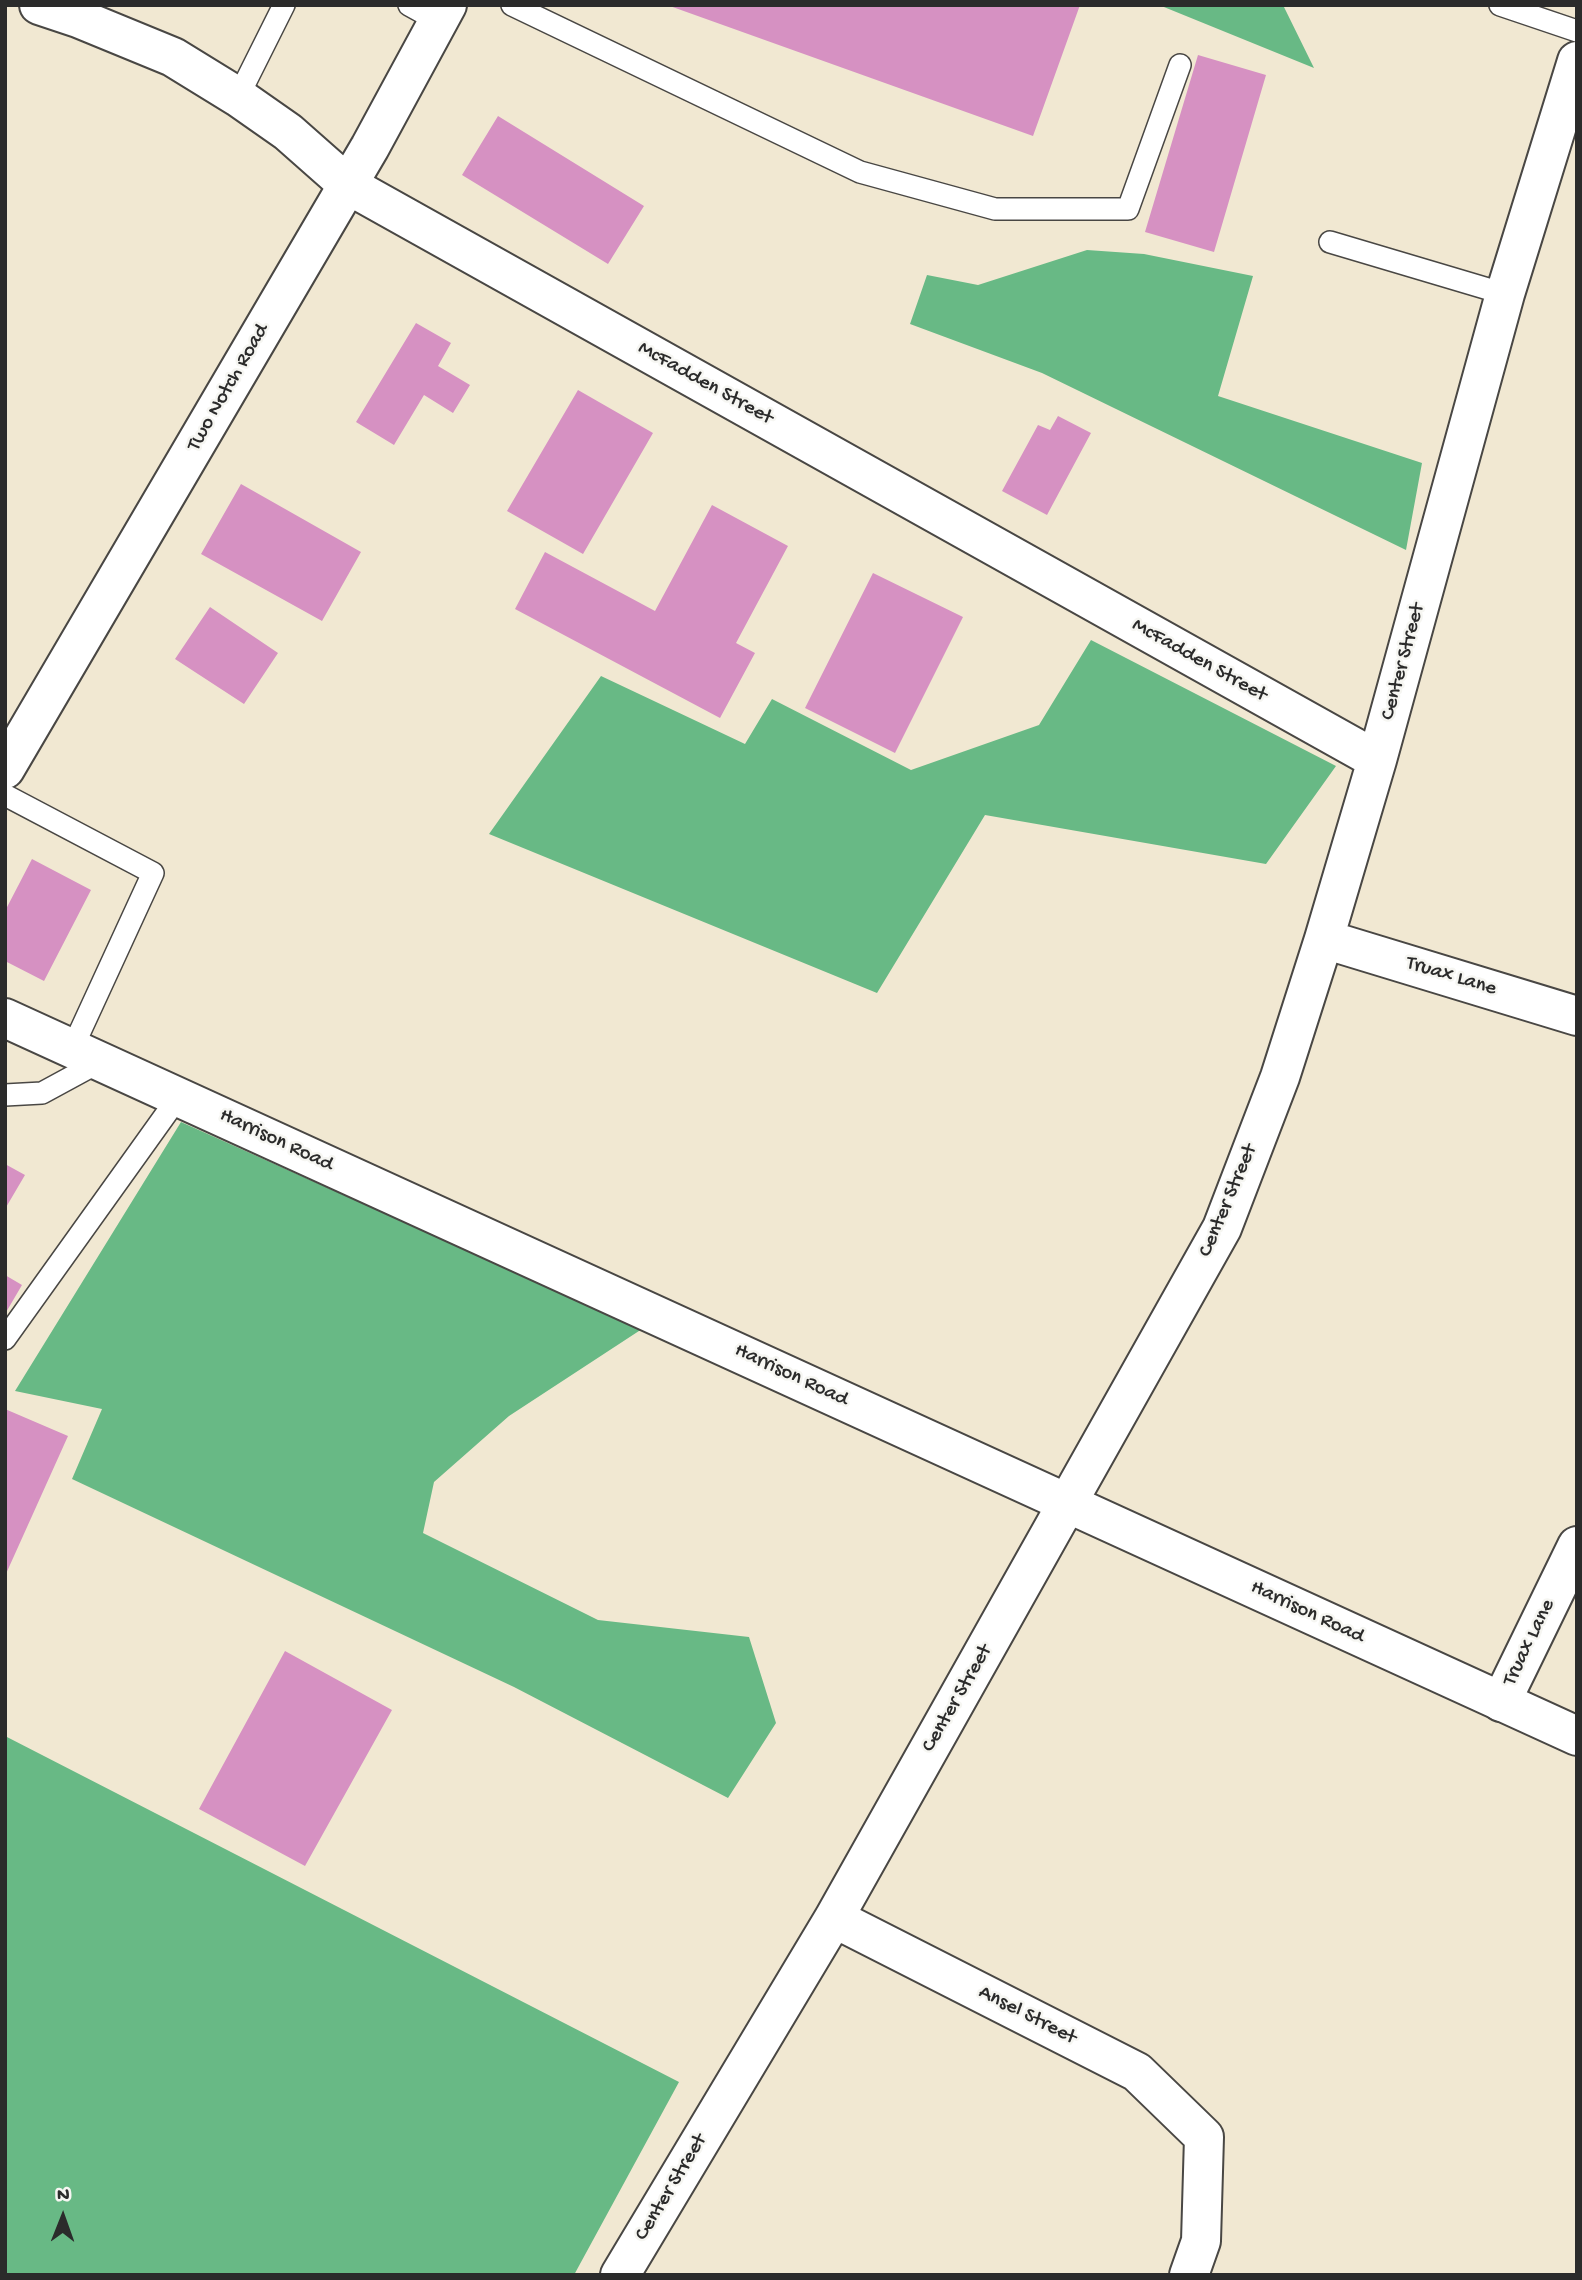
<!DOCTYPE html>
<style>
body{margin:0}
#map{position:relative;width:1582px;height:2280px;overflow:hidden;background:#f1e8d2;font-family:"Gochi Hand",sans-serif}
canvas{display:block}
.frame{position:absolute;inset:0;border:7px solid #2b2b2b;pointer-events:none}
.north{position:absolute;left:28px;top:2182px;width:70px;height:70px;-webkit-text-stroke:5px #f6f6f2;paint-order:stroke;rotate:1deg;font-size:19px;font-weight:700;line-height:28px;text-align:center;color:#2b2b2b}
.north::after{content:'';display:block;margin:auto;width:24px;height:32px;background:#2b2b2b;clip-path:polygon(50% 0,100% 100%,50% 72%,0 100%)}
</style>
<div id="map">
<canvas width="1582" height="2280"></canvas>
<div class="frame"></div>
<div class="north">N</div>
</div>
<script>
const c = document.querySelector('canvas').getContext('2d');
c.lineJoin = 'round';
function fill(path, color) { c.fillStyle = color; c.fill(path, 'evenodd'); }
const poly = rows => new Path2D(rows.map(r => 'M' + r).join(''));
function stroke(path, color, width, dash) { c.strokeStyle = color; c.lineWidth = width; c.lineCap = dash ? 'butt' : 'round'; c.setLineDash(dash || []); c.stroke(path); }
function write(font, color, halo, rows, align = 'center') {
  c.font = font + ' "Gochi Hand",sans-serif'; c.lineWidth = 5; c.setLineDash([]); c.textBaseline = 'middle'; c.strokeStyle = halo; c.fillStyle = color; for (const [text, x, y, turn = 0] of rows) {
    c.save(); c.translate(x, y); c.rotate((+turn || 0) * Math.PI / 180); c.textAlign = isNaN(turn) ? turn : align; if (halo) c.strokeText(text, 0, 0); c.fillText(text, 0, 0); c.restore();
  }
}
const forest = poly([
 [1159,5,1283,5,1314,68],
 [1087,250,1144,254,1253,276,1218,396,1422,463,1406,550,1042,373,910,324,927,275,978,285],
 [1091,640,1336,766,1266,864,985,815,877,993,489,834,601,676,745,744,772,699,911,770,1039,725],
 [181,1122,642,1329,509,1416,434,1482,423,1533,598,1620,749,1637,776,1723,728,1798,514,1687,72,1479,102,1409,15,1391],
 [5,1736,679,2082,574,2275,5,2275]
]);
const building = poly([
 [667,5,1080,5,1033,136],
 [1198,55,1266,75,1214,252,1145,232],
 [498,116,644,206,608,264,462,175],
 [416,323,451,343,438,366,470,385,453,413,424,395,394,445,356,422],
 [578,390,653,433,583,554,507,511],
 [1058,416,1091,433,1047,515,1002,491,1038,425,1050,430],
 [241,484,361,552,322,621,201,554],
 [712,505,788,546,736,643,755,653,720,718,515,609,545,552,655,611],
 [873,573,963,617,895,753,805,708],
 [210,607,278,653,244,704,175,659],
 [32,859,91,890,44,981,5,961,5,911],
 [5,1164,25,1175,5,1209],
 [5,1275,22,1285,5,1314],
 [5,1409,68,1436,5,1576],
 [285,1651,392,1710,305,1866,199,1809]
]);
const service = poly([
 [409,5,438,21],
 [512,5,860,172,995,209,1128,209,1180,65],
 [1500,5,1577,31],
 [238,97,284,5],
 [1330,242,1505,294],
 [5,795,153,873,72,1049],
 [5,1095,42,1093,101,1061],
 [5,1339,179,1096]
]);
const minor = poly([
 [39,5,78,18,173,57,238,97,288,132,348,185,1377,760],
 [1324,939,1577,1016],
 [1501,1702,1577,1546],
 [834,1918,1137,2072,1204,2137,1201,2241,1189,2275],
 [620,2275,834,1918,1222,1228,1280,1077,1324,939,1377,760,1505,294,1577,61]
]);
const tertiary = poly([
 [5,1018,1577,1736]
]);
const primary = poly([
 [5,769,370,147,447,5]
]);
const streetNames = [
 ["McFadden Street",705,384,29],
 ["Two Notch Road",229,388,-60],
 ["McFadden Street",1199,661,29],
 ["Center Street",1404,662,-75],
 ["Truax Lane",1451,977,17],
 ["Harrison Road",276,1141,25],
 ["Center Street",1229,1201,-67],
 ["Harrison Road",791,1376,25],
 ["Harrison Road",1307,1613,25],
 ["Truax Lane",1530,1643,-64],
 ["Center Street",958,1699,-60],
 ["Ansel Street",1027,2016,27],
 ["Center Street",672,2188,-59]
];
fill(forest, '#68b985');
fill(building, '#d691c2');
stroke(service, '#494744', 24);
stroke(minor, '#494744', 42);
stroke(tertiary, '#494744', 42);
stroke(primary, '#494744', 42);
stroke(service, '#fff', 21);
stroke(minor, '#fff', 38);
stroke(tertiary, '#fff', 38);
stroke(primary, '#fff', 38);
write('21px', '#2b2b2b', '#f6f6f2', streetNames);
</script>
